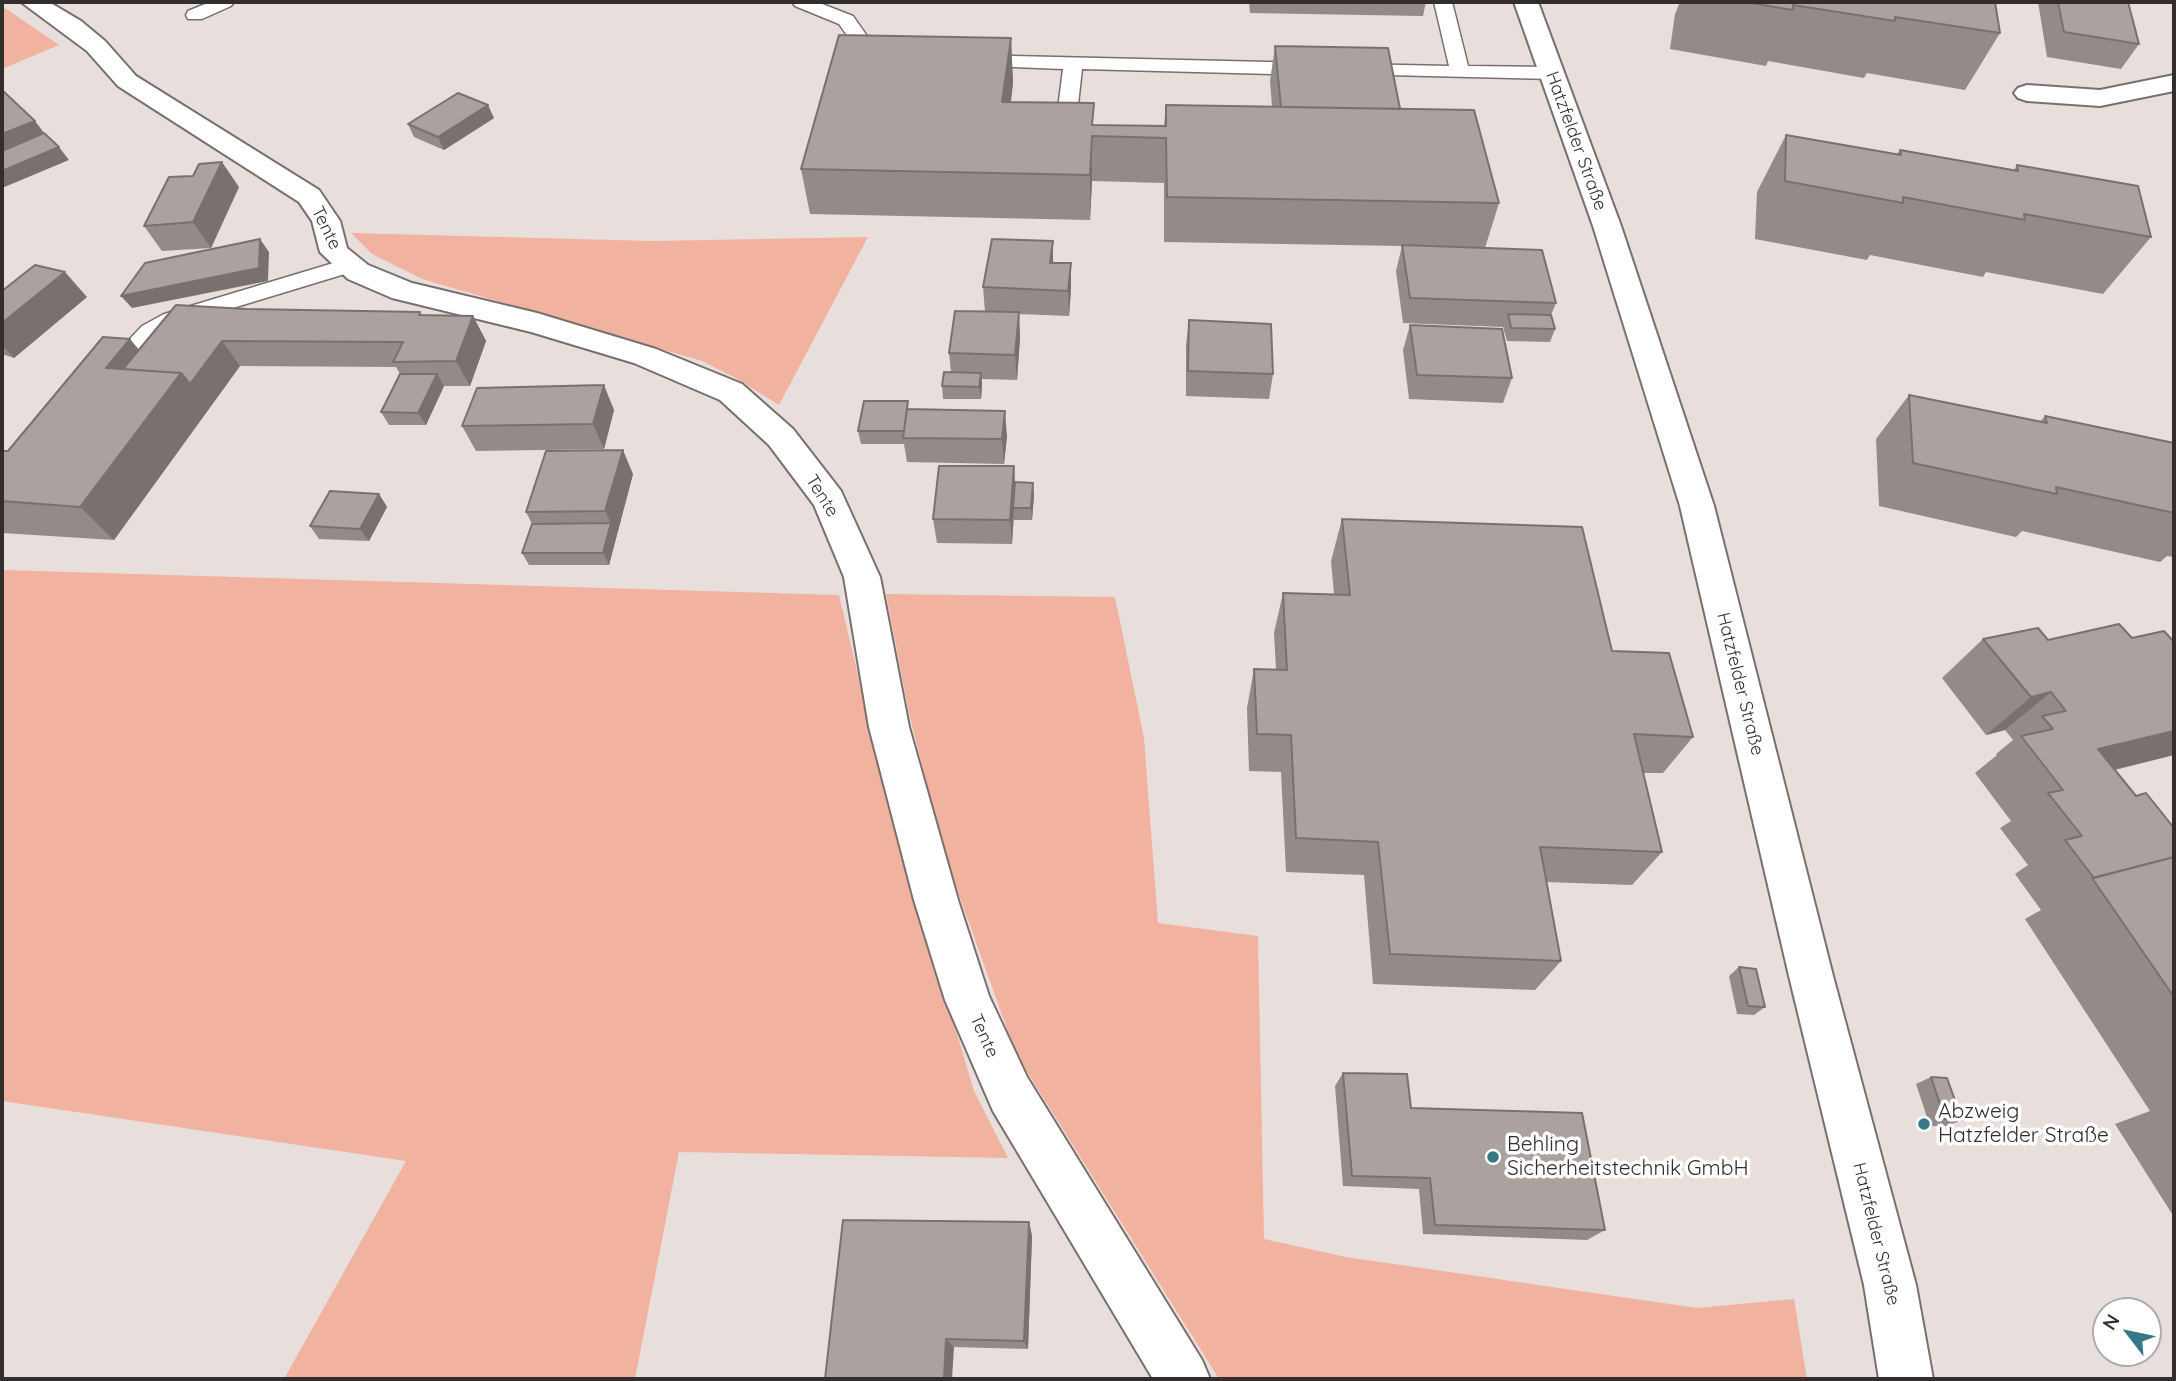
<!DOCTYPE html>
<meta charset="utf-8">
<style>
body{margin:0}
#map{position:relative;width:2176px;height:1381px;overflow:hidden;background:#e8dfdc;font-family:Quicksand,sans-serif}
canvas{display:block}
.frame{position:absolute;inset:0;border:4px solid #312e2d;pointer-events:none}
.north{position:absolute;left:2092px;top:1297px;width:70px;height:70px;box-sizing:border-box;background:#fff;border:2px solid #adabab;border-radius:50%;rotate:302deg;font-size:19px;font-weight:700;line-height:28px;text-align:center;color:#312e2d}
.north::after{content:'';display:block;margin:auto;width:24px;height:32px;background:#36788a;clip-path:polygon(50% 0,100% 100%,50% 72%,0 100%)}
</style>
<div id="map">
<canvas width="2176" height="1381"></canvas>
<div class="frame"></div>
<div class="north">N</div>
</div>
<script>
const c = document.querySelector('canvas').getContext('2d');
c.lineJoin = 'round';
function fill(path, color) { c.fillStyle = color; c.fill(path, 'evenodd'); }
const poly = rows => new Path2D(rows.map(r => 'M' + r).join(''));
function stroke(path, color, width, dash) { c.strokeStyle = color; c.lineWidth = width; c.lineCap = dash ? 'butt' : 'round'; c.setLineDash(dash || []); c.stroke(path); }
function write(font, color, halo, rows, align = 'center') {
  c.font = font + ' Quicksand,sans-serif'; c.lineWidth = 7; c.setLineDash([]); c.textBaseline = 'middle'; c.strokeStyle = halo; c.fillStyle = color; for (const [text, x, y, turn = 0] of rows) {
    c.save(); c.translate(x, y); c.rotate((+turn || 0) * Math.PI / 180); c.textAlign = isNaN(turn) ? turn : align; if (halo) c.strokeText(text, 0, 0); c.fillText(text, 0, 0); c.restore();
  }
}
const green = poly([
 [2,7,8,10,59,45,2,69],
 [351,233,652,241,868,237,779,405,734,377,702,361,422,279,372,254],
 [2,570,839,595,889,805,974,1091,1008,1158,679,1152,635,1379,284,1379,406,1161,2,1101],
 [886,594,1115,597,1144,738,1158,923,1258,936,1264,1239,1346,1257,1697,1308,1794,1299,1807,1379,1219,1379,1016,1054,944,853,909,713]
]);
const lane = poly([
 [210,2,234,2,231,6,202,19,188,19,186,15,188,11,210,2],
 [792,2,817,2,853,16,879,53,893,55,896,59,886,65,866,62,839,24,795,6,792,2],
 [1434,2,1452,2,1468,66,1552,67,1562,73,1552,79,1346,74,1343,70,1346,66,1353,64,1449,66,1434,2],
 [971,55,1310,63,1320,69,1310,75,1082,69,1074,140,1071,144,1064,146,1057,144,1054,140,1063,69,964,65,961,61,971,55],
 [350,258,358,260,361,265,358,270,180,324,158,338,116,382,107,384,98,382,95,376,142,326,164,314,350,258]
]);
const street = poly([
 [21,2,49,2,81,21,105,41,136,76,319,190,340,221,347,248,368,265,412,283,537,313,656,349,742,384,793,429,841,491,880,577,909,727,958,900,989,996,1027,1077,1202,1360,1210,1379,1153,1379,993,1111,945,1000,914,900,869,727,844,577,814,505,769,445,720,400,634,363,531,332,392,298,348,279,320,252,312,221,299,202,118,86,87,51,21,2],
 [2174,75,2174,91,2100,106,2027,101,2018,98,2014,93,2018,88,2027,85,2100,90,2174,75]
]);
const secondary = poly([
 [1514,2,1538,2,1621,226,1714,506,1833,976,1916,1285,1933,1379,1879,1379,1864,1285,1789,976,1680,506,1593,226,1514,2]
]);
const wall = poly([
 [1249,2,1426,2,1423,16,1250,13],
 [1680,2,1995,2,2000,33,1965,90,1867,73,1864,78,1768,61,1766,66,1670,49,1675,14],
 [2038,2,2128,2,2139,44,2121,69,2047,57],
 [1011,38,1013,83,1011,102,1094,125,1164,126,1166,105,1272,106,1270,81,1275,46,1400,109,1499,203,1485,248,1556,303,1551,315,1555,329,1550,342,1507,341,1503,327,1403,323,1396,271,1402,246,1164,242,1164,183,1092,181,1090,220,810,214,801,169],
 [494,118,444,150,414,137,408,124],
 [1786,135,1897,154,1900,150,2014,170,2017,165,2151,237,2103,294,1986,272,1983,277,1870,255,1867,260,1755,239,1757,192],
 [239,187,211,248,162,251,144,226],
 [1053,241,1053,263,1071,263,1071,289,1069,316,1019,314,1020,338,1017,380,982,379,982,385,981,399,943,399,942,386,951,372,949,353,985,312,983,287],
 [2,291,87,297,14,358,2,354],
 [246,309,420,312,422,315,473,316,486,341,470,386,444,386,426,425,389,425,381,412,400,374,396,367,240,366,114,540,2,533,2,451,8,451,139,350],
 [1189,320,1273,374,1269,399,1186,396,1186,345],
 [1410,325,1512,378,1503,403,1409,399,1403,350],
 [1909,395,2040,422,2045,416,2174,443,2174,557,2167,556,2160,562,2022,531,2016,537,1879,506,1876,439],
 [910,409,1007,436,1004,464,907,462,904,444,861,444,858,431],
 [614,410,604,449,476,451,462,426],
 [1014,466,1015,482,1034,495,1032,520,1014,520,1014,514,1012,544,937,543,933,519],
 [633,474,609,565,529,565,522,553,532,524,526,512],
 [379,494,387,507,369,541,319,539,310,526],
 [1342,519,1612,651,1693,737,1663,773,1643,773,1662,852,1632,885,1547,882,1561,961,1535,990,1373,984,1364,875,1286,872,1281,772,1249,771,1247,708,1254,669,1276,669,1274,633,1283,593,1334,594,1331,561],
 [1983,639,2048,640,2174,755,2115,770,2136,796,2174,828,2174,1217,2115,1124,2150,1111,2025,919,2041,910,2015,874,2028,865,2000,828,2011,821,1975,773,1997,755,1996,754,2013,740,2005,730,1986,735,1942,678],
 [1739,967,1765,1007,1754,1015,1737,1014,1729,976],
 [1343,1073,1411,1108,1605,1230,1587,1240,1423,1234,1419,1189,1343,1186,1335,1086],
 [1931,1077,1962,1120,1947,1126,1930,1126,1916,1084],
 [1029,1222,1032,1236,1028,1349,954,1347,825,1379]
]);
const shadedWall = poly([
 [1011,38,1013,83,1005,147,1002,102],
 [488,105,494,118,444,150,438,137],
 [35,121,54,146,2,168,2,134],
 [1092,136,1092,181,1090,220,1090,175],
 [59,147,69,160,2,188,2,171],
 [222,162,239,187,211,248,193,222],
 [260,239,269,252,268,281,132,308,121,296],
 [1053,241,1053,267,1050,263],
 [1071,263,1071,289,1069,316,1068,291],
 [65,272,87,297,14,358,2,345,2,323],
 [1019,312,1020,338,1017,380,1015,355],
 [473,316,486,341,470,386,456,361],
 [130,339,160,375,106,368],
 [222,341,240,366,114,540,80,507,181,373],
 [981,373,982,385,981,399,979,387],
 [437,374,444,386,426,425,418,413],
 [604,385,614,410,604,449,593,424],
 [1005,411,1007,436,1004,464,1002,439],
 [623,450,633,474,609,565,603,553,611,523,605,511],
 [1014,466,1015,491,1012,544,1010,520],
 [1033,483,1034,495,1032,520,1031,508],
 [379,494,387,507,369,541,360,529],
 [2051,692,2005,730,1986,735,2031,697],
 [2174,731,2174,755,2058,783,2098,749],
 [1029,1222,1032,1236,1028,1349,1024,1341],
 [946,1339,954,1347,952,1379,944,1379]
]);
const building = poly([
 [1745,2,1995,2,2000,33,1895,17,1895,21,1793,5,1793,10,1745,2],
 [2058,2,2128,2,2139,44,2064,32,2058,2],
 [839,35,1011,38,1002,102,1094,103,1092,125,1166,126,1166,105,1474,110,1499,203,1167,197,1166,138,1092,136,1090,175,801,169,839,35],
 [1275,46,1388,48,1400,109,1281,107,1275,46],
 [2,90,35,121,2,134,2,90],
 [458,93,488,105,438,137,408,124,458,93],
 [44,133,59,147,2,171,2,151,44,133],
 [1786,135,1901,155,1900,150,2018,171,2017,165,2138,186,2151,237,2024,214,2025,220,1903,197,1903,203,1785,181,1786,135],
 [222,162,193,222,144,226,169,177,193,176,199,164,222,162],
 [260,239,259,268,121,296,145,263,260,239],
 [992,239,1053,241,1050,263,1071,263,1068,291,983,287,992,239],
 [1402,245,1542,250,1556,303,1410,298,1402,245],
 [35,265,65,272,2,323,2,291,35,265],
 [176,305,246,309,420,312,419,315,473,316,456,361,393,362,403,342,222,341,190,384,181,373,123,369,176,305],
 [955,311,1019,312,1015,355,949,353,955,311],
 [1508,314,1551,315,1555,329,1511,328,1508,314],
 [1189,320,1271,324,1273,374,1188,371,1189,320],
 [1410,325,1502,329,1512,378,1417,375,1410,325],
 [103,337,130,339,106,368,181,373,80,507,2,501,2,451,8,451,103,337],
 [944,372,981,373,979,387,942,386,944,372],
 [400,374,437,374,418,413,381,412,400,374],
 [604,385,593,424,462,426,477,388,604,385],
 [1909,395,2047,423,2045,416,2174,443,2174,513,2056,487,2057,494,1913,463,1909,395],
 [864,401,908,401,904,431,858,431,864,401],
 [907,409,1005,411,1002,439,903,438,907,409],
 [623,450,605,511,526,512,546,451,623,450],
 [939,466,1014,466,1010,520,933,519,939,466],
 [1015,482,1033,483,1031,508,1013,508,1015,482],
 [330,491,379,494,360,529,310,526,330,491],
 [1342,519,1582,527,1612,651,1669,653,1693,737,1634,734,1662,852,1540,847,1561,961,1390,954,1378,842,1296,838,1291,735,1257,734,1254,669,1287,670,1283,593,1350,595,1342,519],
 [611,523,603,553,522,553,532,524,611,523],
 [2119,624,2132,638,2164,631,2174,642,2174,731,2098,749,2136,796,2146,793,2174,828,2174,857,2094,878,2065,840,2082,836,2048,793,2063,790,2021,736,2053,729,2042,716,2066,711,2051,692,2031,697,1983,639,2038,628,2048,640,2119,624],
 [2174,857,2174,997,2092,878,2174,857],
 [1739,967,1756,969,1765,1007,1748,1006,1739,967],
 [1343,1073,1407,1074,1411,1108,1582,1113,1605,1230,1435,1225,1430,1178,1352,1176,1343,1073],
 [1931,1077,1947,1078,1962,1120,1945,1119,1931,1077],
 [843,1220,1029,1222,1024,1341,946,1339,944,1379,825,1379,843,1220]
]);
const markers = [
 [1924,1124,7,"#36788a"],
 [1493,1157,7,"#36788a"]
];
const streetNames = [
 ["Hatzfelder Straße",1576,141,70],
 ["Tente",326,228,64],
 ["Tente",822,496,58],
 ["Hatzfelder Straße",1740,684,76],
 ["Tente",984,1036,66],
 ["Hatzfelder Straße",1876,1234,76]
];
const nearPoinames = [
 ["Abzweig",1938,1112],
 ["Hatzfelder Straße",1938,1136],
 ["Behling",1507,1145],
 ["Sicherheitstechnik GmbH",1507,1169]
];
fill(green, '#f1b3a0');
stroke(lane, '#78706e', 3);
stroke(street, '#78706e', 4);
stroke(secondary, '#78706e', 4);
fill(lane, '#fff');
fill(street, '#fff');
fill(secondary, '#fff');
fill(wall, '#938b89');
fill(shadedWall, '#78716f');
fill(building, '#aba29f');
stroke(building, '#78716f', 2);
for (const [x, y, r, color] of markers) { const dot = new Path2D(); dot.arc(x, y, r, 0, 2 * Math.PI); c.fillStyle = color; c.fill(dot); stroke(dot, '#fff', 2.5); }
write('18px', '#312e2d', '#fff', streetNames);
write('21px', '#312e2d', '#fff', nearPoinames, 'left');
</script>
